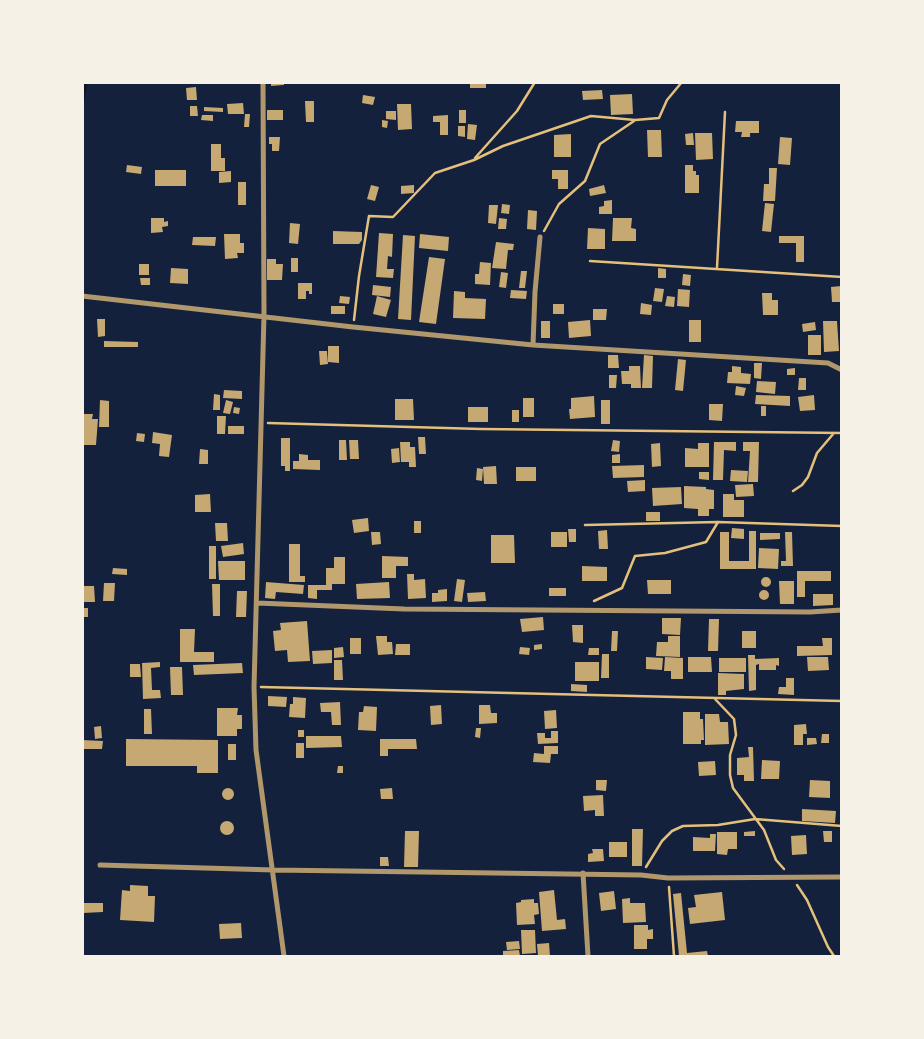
<!DOCTYPE html>
<style>
body{margin:0}
#map{position:relative;width:924px;height:1039px;overflow:hidden;background:#14213d;font-family:Figtree,sans-serif}
canvas{display:block}
.frame{position:absolute;inset:0;border:84px solid #f6f1e7;pointer-events:none}
</style>
<div id="map">
<canvas width="924" height="1039"></canvas>
<div class="frame"></div>
</div>
<script>
const c = document.querySelector('canvas').getContext('2d');
c.lineJoin = 'round';
const poly = rows => new Path2D(rows.map(r => 'M' + r).join(''));
function stroke(path, color, width, dash) { c.strokeStyle = color; c.lineWidth = width; c.lineCap = dash ? 'butt' : 'round'; c.setLineDash(dash || []); c.stroke(path); }
function fill(path, color) { c.fillStyle = color; c.fill(path, 'evenodd'); }
const stream = poly([
 [82,103,85,82]
]);
const building = poly([
 [271,82,284,82,284,85,271,86],
 [470,82,486,82,486,88,470,88],
 [196,87,197,100,187,100,186,88],
 [602,90,603,99,583,100,582,91],
 [632,94,633,114,611,115,610,95],
 [363,95,375,97,373,105,362,103],
 [305,101,314,101,314,122,306,122],
 [243,103,244,114,228,114,227,104],
 [397,104,411,104,412,129,398,130],
 [190,106,197,106,198,116,190,116],
 [204,107,223,108,223,112,204,111],
 [267,110,283,110,283,120,267,120],
 [459,110,466,110,466,123,459,123],
 [386,111,396,111,396,120,386,119],
 [245,114,250,114,249,127,244,127],
 [202,115,213,115,213,121,201,120],
 [448,115,448,135,440,135,440,122,433,122,433,116],
 [382,120,388,121,387,128,382,127],
 [736,121,759,121,759,133,750,133,750,137,741,137,742,132,735,132],
 [468,124,477,125,475,140,467,139],
 [458,126,465,126,465,137,458,136],
 [647,130,661,130,662,157,648,157],
 [693,133,694,145,686,145,685,134],
 [695,133,712,133,713,159,696,160],
 [571,134,571,157,554,157,554,135],
 [269,137,280,137,279,151,272,151,272,144,269,144],
 [780,137,792,138,790,165,778,164],
 [211,144,221,144,221,158,225,158,225,171,211,171],
 [127,165,142,167,141,174,126,172],
 [685,165,693,165,693,171,696,171,696,175,699,175,699,193,685,193],
 [769,168,777,168,775,201,763,201,764,184,769,184],
 [155,170,186,170,186,186,155,186],
 [552,170,568,170,568,189,558,189,558,179,552,179],
 [231,171,231,182,219,183,219,172],
 [238,182,246,182,246,205,238,205],
 [371,185,379,187,375,201,367,199],
 [414,185,414,193,401,194,401,186],
 [604,185,606,193,590,196,589,189],
 [612,200,612,214,599,214,599,207,604,206,604,201],
 [765,203,774,204,771,232,762,231],
 [502,204,510,205,509,214,501,213],
 [489,205,498,205,496,224,488,223],
 [528,210,537,211,536,230,527,229],
 [151,218,164,218,164,222,168,221,168,226,162,227,163,232,151,233],
 [499,218,507,219,506,229,498,229],
 [613,218,632,218,631,228,636,229,636,241,612,241],
 [290,223,300,224,298,244,289,243],
 [588,228,605,229,605,249,587,249],
 [333,231,362,232,362,240,359,244,333,244],
 [379,233,393,234,392,257,388,256,387,269,394,269,393,278,376,277],
 [224,234,240,234,240,243,244,243,244,253,237,253,238,258,225,259],
 [420,234,449,237,448,251,419,248],
 [403,235,415,236,411,320,398,319],
 [779,236,804,236,804,262,796,262,796,243,779,243],
 [193,237,216,237,215,246,192,245],
 [496,242,514,244,513,250,508,250,506,269,492,268],
 [429,257,445,259,436,324,419,322],
 [291,258,298,258,298,272,291,272],
 [267,259,276,259,276,264,283,264,282,280,267,280],
 [480,262,491,263,490,285,475,284,475,274,479,274],
 [139,264,149,264,149,275,139,275],
 [171,268,188,269,188,284,170,283],
 [658,268,666,269,666,278,658,278],
 [521,271,527,271,525,288,519,288],
 [501,272,508,273,506,288,499,287],
 [683,274,691,275,690,286,682,285],
 [140,278,150,278,150,285,141,285],
 [298,283,312,283,312,294,309,294,309,291,306,291,306,299,298,299],
 [373,285,391,287,390,297,372,295],
 [841,286,841,302,832,302,831,287],
 [655,288,664,289,662,302,653,301],
 [678,289,690,290,689,307,677,306],
 [511,290,527,291,526,299,510,298],
 [454,291,465,292,465,298,486,299,485,319,453,318],
 [762,293,772,293,772,300,778,300,778,315,763,315],
 [340,296,350,297,349,304,339,303],
 [377,296,391,300,386,317,373,314],
 [667,296,675,297,674,307,665,306],
 [641,303,652,305,651,315,640,314],
 [553,304,564,304,564,314,553,314],
 [331,306,345,306,345,314,331,314],
 [593,309,607,309,606,320,593,320],
 [97,319,105,319,105,336,98,337],
 [590,320,591,336,569,338,568,322],
 [689,320,701,320,701,342,689,342],
 [541,321,550,321,550,338,541,338],
 [823,321,837,321,839,351,824,352],
 [815,322,816,330,803,332,802,324],
 [808,335,821,335,821,355,808,355],
 [104,341,138,342,138,347,104,347],
 [328,346,339,346,339,363,328,362],
 [319,351,327,351,328,364,320,365],
 [608,355,618,355,619,368,608,368],
 [644,355,653,356,652,388,642,388],
 [678,359,686,360,683,391,675,390],
 [754,363,762,363,761,379,754,378],
 [629,366,640,366,641,388,631,388,631,384,622,384,621,371,629,371],
 [732,366,741,367,741,373,751,374,750,384,727,383,728,372,732,372],
 [795,368,795,375,787,375,787,369],
 [609,375,617,375,616,388,609,388],
 [799,378,806,378,806,390,798,390],
 [757,381,776,382,775,394,756,392],
 [736,386,746,388,744,396,735,395],
 [224,390,242,391,242,399,223,398],
 [214,394,220,395,220,410,213,410],
 [756,395,790,396,790,406,755,404],
 [814,395,815,410,800,411,798,397],
 [594,396,595,417,570,419,569,409,571,409,571,398],
 [523,398,534,398,534,417,523,417],
 [395,399,413,399,414,420,395,420],
 [100,400,109,401,109,427,99,427],
 [226,400,233,402,230,414,223,413],
 [601,400,610,400,610,424,601,424],
 [709,404,723,404,722,421,709,420],
 [761,406,766,406,766,416,761,416],
 [234,407,240,408,239,414,233,413],
 [468,407,488,407,488,422,468,422],
 [512,410,519,410,519,422,512,422],
 [82,414,93,414,92,419,98,419,96,445,82,445],
 [217,416,226,416,225,434,217,434],
 [228,426,244,426,244,434,228,434],
 [153,432,172,435,169,457,159,456,160,444,152,443],
 [137,433,145,434,144,442,136,441],
 [418,437,425,437,426,454,419,454],
 [281,438,290,438,290,471,285,471,285,466,281,466],
 [339,440,346,440,347,460,339,460],
 [349,440,358,440,359,459,350,459],
 [613,440,620,441,619,452,611,451],
 [400,442,410,442,410,447,415,447,416,467,409,467,409,462,401,462],
 [714,442,736,442,736,451,724,450,723,480,713,480],
 [743,442,759,442,758,482,748,482,750,451,743,451],
 [660,443,661,466,652,467,651,444],
 [698,443,709,443,709,467,685,467,685,448,698,449],
 [399,448,400,462,392,463,391,449],
 [200,449,208,450,208,464,199,464],
 [299,454,308,455,308,460,320,460,320,470,293,469,293,461,299,461],
 [620,454,620,463,612,463,612,455],
 [644,465,644,477,613,478,612,466],
 [496,466,497,484,484,484,483,467],
 [516,467,536,467,536,481,516,481],
 [477,468,483,469,482,481,476,480],
 [731,470,748,471,747,482,730,481],
 [699,472,709,472,709,480,699,479],
 [645,480,645,491,628,492,627,481],
 [753,484,754,496,736,497,735,485],
 [684,486,706,487,706,489,714,490,714,509,709,509,709,516,698,516,698,509,684,508],
 [681,487,682,504,653,506,652,488],
 [210,494,211,512,195,512,195,495],
 [723,494,734,494,734,500,744,500,744,517,723,517],
 [646,512,660,512,660,521,646,521],
 [368,518,369,531,354,533,352,520],
 [414,521,421,521,421,533,414,533],
 [215,523,227,523,228,541,216,541],
 [732,528,744,529,744,539,731,538],
 [568,529,576,529,576,542,569,542],
 [607,530,608,549,599,549,598,531],
 [749,531,756,531,756,569,720,569,720,532,729,532,729,561,749,561],
 [371,532,380,532,381,544,372,545],
 [551,532,567,532,567,547,551,547],
 [785,532,792,532,793,566,781,566,781,561,786,561],
 [760,533,780,533,780,539,760,540],
 [491,535,514,535,515,563,491,563],
 [243,543,244,554,223,557,221,546],
 [289,544,300,544,300,576,305,576,305,582,289,582],
 [209,546,216,546,216,579,209,579],
 [759,548,779,549,778,569,758,568],
 [382,556,408,557,408,566,396,566,396,578,382,578],
 [334,557,345,557,345,584,332,584,332,590,317,590,317,599,308,598,308,585,326,585,326,568,334,568],
 [218,561,245,561,245,580,219,580],
 [582,566,607,567,607,581,582,581],
 [113,568,127,569,127,575,112,574],
 [797,571,831,571,831,581,805,581,805,597,797,597],
 [407,574,414,574,414,580,425,579,426,598,408,599],
 '761 582a5 5 0 1 1 10 0a5 5 0 1 1-10 0Z',
 [457,579,465,580,462,602,454,601],
 [647,580,671,580,671,594,648,594],
 [779,581,794,581,794,604,780,604],
 [266,582,304,585,303,594,276,592,275,599,265,598],
 [389,582,390,598,357,599,356,584],
 [104,583,115,583,114,601,103,601],
 [212,584,220,584,220,616,213,616],
 [83,586,94,586,95,602,84,602],
 [549,588,566,588,566,596,549,596],
 [447,589,447,601,432,602,432,593,438,593,438,590],
 '759 595a5 5 0 1 1 10 0a5 5 0 1 1-10 0Z',
 [237,591,247,591,246,617,236,617],
 [485,592,486,601,468,602,467,593],
 [813,594,833,594,833,605,813,606],
 [82,608,88,608,88,617,82,617],
 [543,617,544,630,522,632,520,619],
 [662,618,681,618,680,635,662,634],
 [709,619,719,619,718,651,708,651],
 [307,621,310,661,288,662,287,650,275,651,273,631,281,630,280,623],
 [572,625,583,625,583,643,573,642],
 [180,629,195,629,194,652,214,652,214,662,180,662],
 [612,631,618,631,617,651,611,651],
 [742,631,756,631,756,648,742,648],
 [376,636,387,636,387,642,392,642,393,654,378,655],
 [668,636,680,636,680,657,656,656,657,642,668,642],
 [350,638,361,638,361,654,350,654],
 [822,638,832,638,832,655,797,656,797,646,823,646],
 [396,644,410,644,410,655,395,655],
 [542,644,542,649,534,650,534,645],
 [343,647,344,657,334,658,334,648],
 [520,647,530,648,529,655,519,654],
 [589,648,599,648,599,655,588,655],
 [332,650,332,663,313,664,312,651],
 [602,654,609,654,609,678,601,678],
 [748,655,755,655,755,659,779,658,779,666,776,665,776,670,759,670,759,664,756,665,756,690,749,691],
 [646,657,663,658,662,670,646,669],
 [665,657,683,658,683,679,671,679,671,671,664,671],
 [688,657,711,657,712,672,688,672],
 [807,657,828,657,829,670,808,671],
 [719,658,746,658,746,672,719,672],
 [334,660,342,660,343,680,334,680],
 [160,662,160,667,151,668,152,690,160,690,161,698,143,699,142,663],
 [575,662,599,662,599,681,575,681],
 [242,663,243,673,194,675,193,665],
 [130,664,140,664,141,677,130,677],
 [170,667,182,667,183,695,171,695],
 [718,673,744,674,744,689,726,691,726,695,718,695],
 [786,678,794,678,794,695,778,694,779,687,786,687],
 [571,684,587,685,587,692,571,691],
 [268,696,287,697,286,707,268,706],
 [293,697,306,698,305,718,289,717,290,704,293,704],
 [340,702,341,725,332,725,331,712,321,712,320,703],
 [441,705,442,724,431,725,430,706],
 [479,705,490,705,491,713,497,713,497,723,479,724],
 [364,706,377,707,376,731,358,730,359,712,363,712],
 [217,708,238,708,237,715,242,715,242,729,237,729,237,736,217,736],
 [144,709,151,709,152,734,144,734],
 [556,710,557,728,545,729,544,711],
 [683,712,700,712,700,719,703,719,704,740,701,740,701,744,683,744],
 [705,714,719,714,720,722,728,722,729,744,705,745],
 [806,724,807,734,803,734,803,745,794,745,794,725],
 [101,726,102,738,95,739,94,727],
 [476,728,481,728,480,738,475,737],
 [298,730,304,730,304,737,298,737],
 [551,731,558,731,558,743,538,744,537,733,545,733,545,738,551,738],
 [822,734,829,734,829,743,821,743],
 [306,736,341,736,342,747,306,748],
 [807,738,816,738,817,744,807,745],
 [126,739,218,740,218,773,197,773,197,766,126,766],
 [380,739,416,739,417,749,388,749,388,756,380,756],
 [82,740,103,741,102,749,82,749],
 [296,743,304,743,304,758,296,758],
 [228,744,236,744,236,760,228,760],
 [544,746,558,746,558,754,551,754,550,763,533,762,534,753,544,754],
 [748,747,753,747,754,781,744,781,744,775,737,775,737,758,749,757],
 [762,760,780,761,779,779,761,779],
 [715,761,716,775,699,776,698,762],
 [338,766,343,766,343,773,337,773],
 [596,780,607,780,606,791,596,790],
 [810,780,830,781,830,798,809,797],
 '222 794a6 6 0 1 1 12 0a6 6 0 1 1-12 0Z',
 [392,788,393,799,381,799,380,789],
 [603,795,604,816,595,816,595,810,584,811,583,796],
 [802,809,836,811,835,823,802,821],
 '220 828a7 7 0 1 1 14 0a7 7 0 1 1-14 0Z',
 [632,829,643,829,642,866,632,866],
 [405,831,419,831,418,867,404,867],
 [755,831,755,836,744,836,744,832],
 [823,831,832,831,832,842,824,842],
 [717,832,737,832,737,849,728,849,727,855,717,854],
 [710,834,716,834,715,851,693,851,693,837,710,838],
 [806,835,807,854,792,855,791,836],
 [609,842,627,842,627,857,609,857],
 [592,849,603,849,604,861,588,862,588,854,593,853],
 [380,857,388,857,389,866,380,866],
 [130,885,148,886,148,896,155,896,154,922,120,920,122,890,130,891],
 [554,890,557,920,565,919,566,929,542,931,539,892],
 [614,891,616,909,601,911,599,893],
 [722,892,725,920,690,924,688,908,696,907,694,895],
 [681,893,687,953,707,951,708,956,679,956,673,894],
 [630,898,630,903,645,903,646,922,623,923,622,899],
 [534,899,534,903,538,903,539,914,534,915,535,924,517,925,516,903,521,902,521,900],
 [83,903,103,903,103,912,83,913],
 [241,923,242,938,220,939,219,924],
 [634,925,648,925,648,930,653,929,653,939,647,939,647,949,634,949],
 [521,930,535,930,536,953,522,954],
 [519,941,520,949,507,950,506,942],
 [549,943,550,956,538,956,537,944],
 [519,950,520,956,503,956,503,951]
]);
const path = poly([
 [475,158,517,111,535,82],
 [544,231,559,204,585,181,600,144,634,121],
 [590,261,842,277],
 [717,268,725,112],
 [354,320,359,276,369,216,393,217,435,173,474,160,503,146,591,116,635,120,659,118,667,100,682,82],
 [268,423,481,429,842,433],
 [793,491,802,485,808,477,817,453,834,433],
 [585,525,718,522,842,526],
 [594,601,622,588,635,556,665,553,706,542,718,522],
 [261,687,842,701],
 [715,699,734,719,736,735,730,755,730,775,733,788,764,830,776,860,784,869],
 [646,867,662,841,672,831,683,826,718,825,755,819,842,826],
 [797,885,807,900,828,947,834,956],
 [669,887,674,956]
]);
const minor = poly([
 [263,82,264,315,254,687,256,750,284,956],
 [82,296,353,327,533,345,828,363,842,370],
 [533,345,535,292,540,237],
 [257,603,404,609,810,612,842,610],
 [100,865,274,870,641,875,668,878,842,877],
 [583,873,588,956]
]);
stroke(stream, '#0b132b', 4);
fill(building, '#c6a872');
stroke(path, '#e5c07b', 2.5);
stroke(minor, '#b1986c', 5);
</script>
